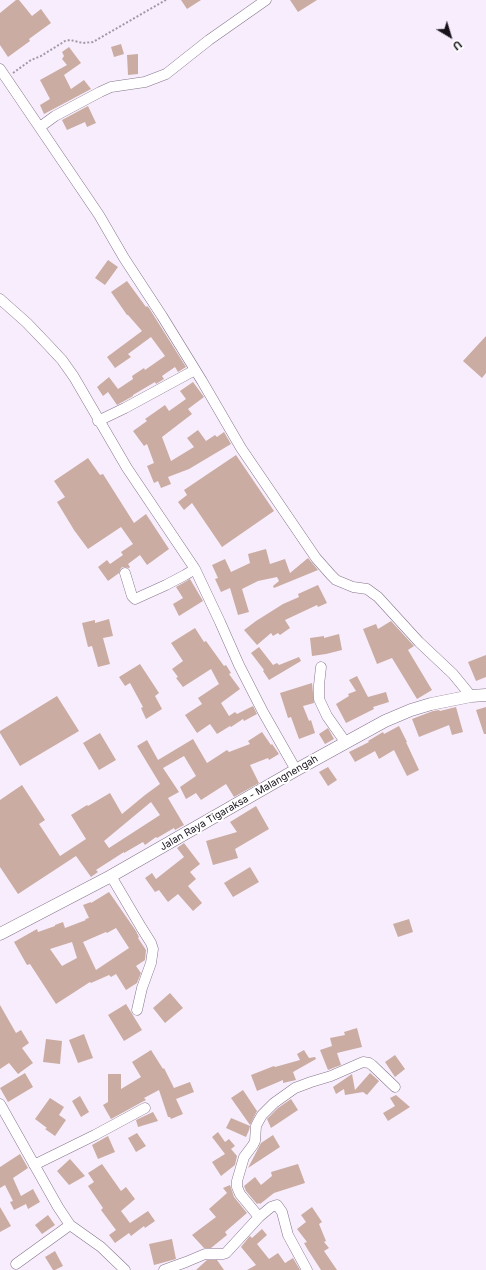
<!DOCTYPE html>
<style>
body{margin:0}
#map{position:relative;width:486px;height:1270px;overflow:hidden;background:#f8edfc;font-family:Inter,sans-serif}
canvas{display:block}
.north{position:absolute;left:430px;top:16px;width:40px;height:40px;-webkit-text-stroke:3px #fff;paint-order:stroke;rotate:142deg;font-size:11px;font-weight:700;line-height:16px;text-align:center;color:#18121b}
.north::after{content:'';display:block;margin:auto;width:14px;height:18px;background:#18121b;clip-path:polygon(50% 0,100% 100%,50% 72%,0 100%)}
</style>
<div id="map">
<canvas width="486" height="1270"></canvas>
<div class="north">U</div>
</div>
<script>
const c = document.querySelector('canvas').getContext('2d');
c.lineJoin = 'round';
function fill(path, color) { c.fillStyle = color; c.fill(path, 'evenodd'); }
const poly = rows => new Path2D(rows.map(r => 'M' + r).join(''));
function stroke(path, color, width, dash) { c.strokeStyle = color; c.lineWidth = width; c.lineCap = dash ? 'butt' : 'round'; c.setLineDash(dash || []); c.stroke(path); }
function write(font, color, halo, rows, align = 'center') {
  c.font = font + ' Inter,sans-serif'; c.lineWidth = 4; c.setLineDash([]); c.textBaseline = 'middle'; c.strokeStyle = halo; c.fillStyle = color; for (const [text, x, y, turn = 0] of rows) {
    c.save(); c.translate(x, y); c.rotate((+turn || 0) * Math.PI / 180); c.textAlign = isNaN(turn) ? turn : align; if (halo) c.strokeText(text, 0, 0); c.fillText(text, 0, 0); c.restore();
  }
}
const building = poly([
 [16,0,19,0,32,16,41,9,51,23,29,39,30,41,8,57,0,45,0,13],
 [181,0,201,0,187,9],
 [290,0,317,0,298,12],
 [121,44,124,54,114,57,111,47],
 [69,47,81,63,64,75,71,89,84,80,91,89,44,114,40,105,50,99,40,80,67,65,62,59,64,56,62,52],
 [138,54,138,74,128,75,127,55],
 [88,106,96,123,87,127,85,122,67,130,62,120],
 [108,260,118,267,105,285,95,278],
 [127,281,146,307,147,306,149,308,186,367,178,372,175,367,162,376,164,379,156,384,155,382,133,395,133,396,117,405,108,392,103,396,97,387,109,377,118,389,133,379,132,376,144,368,145,370,165,356,151,337,128,354,131,357,115,368,107,357,142,331,128,315,127,315,111,292],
 [486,336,486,373,482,378,463,361],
 [193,382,204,397,188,409,192,414,162,437,171,461,194,447,187,438,198,430,206,441,215,435,217,437,224,432,231,444,189,469,168,477,171,484,161,488,158,481,154,483,147,466,154,463,147,444,144,446,133,431,147,421,145,419,165,405,169,411,186,399,180,391],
 [236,455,274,511,222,547,192,503,184,510,178,502,187,495,184,490],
 [88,458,100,475,103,474,134,523,146,514,169,549,147,565,140,555,128,564,130,567,129,568,123,567,121,568,119,573,108,581,98,567,107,560,110,564,123,555,121,552,133,544,121,527,88,549,74,530,57,502,65,497,54,481],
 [266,549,270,564,285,559,290,573,308,558,318,570,274,588,273,586,279,581,277,577,258,581,242,589,249,612,238,615,230,588,221,592,215,579,218,578,212,565,225,559,231,572,250,563,248,554],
 [190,579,203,601,179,616,173,604,183,598,176,587],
 [318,585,327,603,318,607,317,605,285,620,290,628,280,635,278,633,273,636,271,633,257,645,244,630,256,621,283,604,299,597,298,594],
 [109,619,113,636,103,638,110,664,98,667,92,646,88,647,82,623,95,620,95,623],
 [391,621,414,646,408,650,432,690,417,699,392,658,377,664,363,629,376,624,378,629],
 [195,628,204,642,206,641,224,666,226,665,231,673,229,674,240,689,221,703,229,716,235,712,237,714,253,706,257,714,244,721,243,719,231,727,230,726,217,734,210,724,197,733,185,715,202,704,198,698,219,684,211,669,183,687,176,678,178,677,172,669,183,661,171,643],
 [339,634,342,650,326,654,312,656,310,638,324,636,324,638],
 [259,647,273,665,277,663,279,665,299,657,301,661,269,680,263,671,264,670,251,653],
 [486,655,486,677,476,681,468,662],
 [140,664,159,693,155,696,162,709,146,719,141,708,143,707,130,683,125,686,119,677],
 [357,676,368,697,386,692,389,702,373,707,374,709,346,723,336,704,349,696,348,694,356,691,349,680],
 [312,683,314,703,303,706,309,721,311,720,315,733,299,739,291,717,288,718,280,693],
 [57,696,79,731,20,766,0,733,0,731],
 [456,707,463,732,452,735,449,725,419,737,412,719,433,711,439,710,440,711],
 [486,707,486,734,484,734,476,710],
 [399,726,407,742,406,742,419,770,407,776,394,750,379,759,375,751,355,762,349,752,369,742,368,741,383,732,384,734],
 [328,728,334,739,325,744,319,734],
 [262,732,271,745,272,744,279,754,269,760,268,758,250,765,259,783,234,797,226,784,201,800,196,793,186,799,180,787,196,776,184,756,163,768,179,792,168,798,184,825,175,830,174,828,157,838,156,837,145,845,143,842,124,853,124,852,96,870,98,872,91,877,76,856,18,894,0,867,0,800,22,785,45,820,39,824,60,856,86,839,71,815,87,805,88,806,110,793,122,814,145,795,160,784,137,746,147,740,158,760,193,739,207,763,227,750,229,752,250,744,248,741],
 [151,802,160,815,109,848,104,841],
 [100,733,116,760,99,770,83,743],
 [328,767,337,780,328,786,319,772],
 [256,806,269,829,235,849,238,858,213,865,206,841,237,832,230,822],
 [184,843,200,864,190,872,196,879,188,886,202,903,193,911,178,894,168,902,159,890,155,892,145,878,152,873,156,879,184,857,177,848],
 [250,867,259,882,233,897,224,883],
 [109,892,136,931,139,937,138,938,146,950,145,960,136,966,141,973,137,983,126,990,116,974,111,977,109,975,91,983,90,982,56,1004,30,964,27,965,14,942,37,929,38,932,55,926,55,925,63,922,65,928,86,920,85,919,89,918,83,905,91,902,91,903],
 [116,928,129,948,96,970,83,942,106,932,107,933],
 [72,942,77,958,62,966,50,949],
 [409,919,413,932,398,937,393,924],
 [170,993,183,1008,165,1023,153,1008],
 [126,1004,142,1030,124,1041,108,1015],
 [0,1005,16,1033,21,1030,29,1043,22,1048,33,1063,18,1074,9,1063,0,1069],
 [357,1028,362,1047,337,1053,341,1065,328,1070,320,1050,332,1046,330,1038,345,1035,344,1032],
 [84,1034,93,1058,78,1063,69,1040],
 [46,1039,62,1041,60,1064,43,1062],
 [151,1050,163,1069,164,1068,174,1088,190,1082,194,1092,176,1099,183,1114,171,1119,170,1117,168,1117,159,1090,144,1098,146,1100,142,1102,111,1119,103,1105,108,1102,108,1074,121,1074,121,1089,141,1077,132,1062],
 [304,1050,309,1058,315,1057,316,1059,293,1072,296,1080,283,1083,283,1080,257,1091,251,1075,274,1066,275,1067,300,1060,297,1054],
 [395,1055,405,1069,395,1077,385,1062],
 [25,1073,33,1087,8,1102,0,1088],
 [370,1073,379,1081,367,1095,363,1092,345,1095,344,1089,336,1094,333,1087,352,1074,355,1090],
 [243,1090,257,1111,250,1125,231,1098],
 [396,1095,410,1107,388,1121,383,1113,395,1106,390,1098],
 [80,1096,89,1112,81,1117,72,1101],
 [50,1098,64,1107,59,1115,66,1120,55,1136,45,1129,47,1128,35,1119],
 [291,1099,298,1110,271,1128,267,1119,278,1108],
 [153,1112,158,1121,138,1127,136,1120],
 [231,1118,250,1126,249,1130,246,1137,226,1128],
 [218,1132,225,1142,229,1139,235,1146,231,1149,237,1156,235,1165,221,1176,212,1162,225,1154,212,1137],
 [137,1133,146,1146,136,1152,128,1138],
 [273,1135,280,1147,248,1168,261,1143],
 [108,1136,115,1152,98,1159,92,1145],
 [20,1154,28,1168,13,1178,21,1196,33,1189,40,1202,28,1209,26,1204,14,1210,10,1202,13,1201,5,1185,0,1188,0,1167],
 [70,1159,85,1176,69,1185,57,1171],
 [102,1164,121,1191,126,1187,135,1199,121,1211,130,1223,148,1211,155,1221,145,1228,144,1226,131,1236,129,1233,115,1243,109,1235,116,1230,101,1210,103,1208,88,1186,94,1182,88,1173],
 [298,1164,305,1183,274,1193,260,1204,259,1203,257,1204,246,1191,244,1186,255,1177,261,1185,272,1176,271,1172],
 [230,1185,234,1197,247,1213,225,1232,227,1235,211,1248,204,1248,192,1235,216,1217,209,1209,227,1193,223,1188],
 [0,1207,11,1226,0,1232],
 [312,1207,322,1222,319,1224,326,1241,324,1242,329,1248,324,1251,337,1270,321,1270,308,1250,304,1243,307,1242,297,1229,306,1222,301,1215],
 [48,1215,55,1225,42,1234,35,1225],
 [262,1229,267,1235,257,1244,269,1259,278,1253,285,1263,293,1258,300,1270,247,1270,256,1265,241,1247,249,1237,250,1236,252,1238],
 [172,1239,176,1259,154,1265,149,1244],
 [55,1251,63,1266,55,1270,53,1270,45,1257],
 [207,1260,217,1260,224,1270,196,1270]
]);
const path = poly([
 [13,73,31,60,41,56,65,41,70,40,83,43,93,42,166,0]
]);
const minor = poly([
 [0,69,99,215,124,258,162,316,202,381,241,448,316,558,331,575,336,580,353,587,367,589,378,597,419,642,453,674,471,696],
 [40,127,55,116,100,92,111,87,145,82,166,74,209,40,266,0],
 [0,299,27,323,48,345,62,360,74,377,127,468,195,569,220,622,239,665,263,712,296,770],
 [98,421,125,408,195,370],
 [125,573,132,596,135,599,166,585,185,575,195,569],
 [321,667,319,685,319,699,327,716,346,743],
 [111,876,141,927,151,943,153,949,151,963,142,988,137,1010],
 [0,1104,58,1207,70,1225,101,1247,125,1270],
 [34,1165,95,1135,145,1108],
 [259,1217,240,1194,237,1187,237,1181,244,1157,253,1145,255,1141,256,1126,258,1122,262,1115,274,1103,295,1088,311,1082,331,1076,363,1062,369,1063,372,1065,395,1087],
 [16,1264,70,1225],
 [164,1270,186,1262,205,1254,223,1254,226,1253,259,1217,271,1207,277,1205,282,1212,288,1235,307,1270]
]);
const major = poly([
 [0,934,111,876,296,770,385,721,411,710,431,704,471,696,486,695]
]);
const streetNames = [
 ["Jalan Raya Tigaraksa - Malangnengah",239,803,-30]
];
fill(building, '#caaca2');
stroke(minor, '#85758b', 11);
stroke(major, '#85758b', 13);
stroke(path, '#a198a4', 2, [2, 2]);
stroke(minor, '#fff', 10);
stroke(major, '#fff', 12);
write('10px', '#18121b', '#fff', streetNames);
</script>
